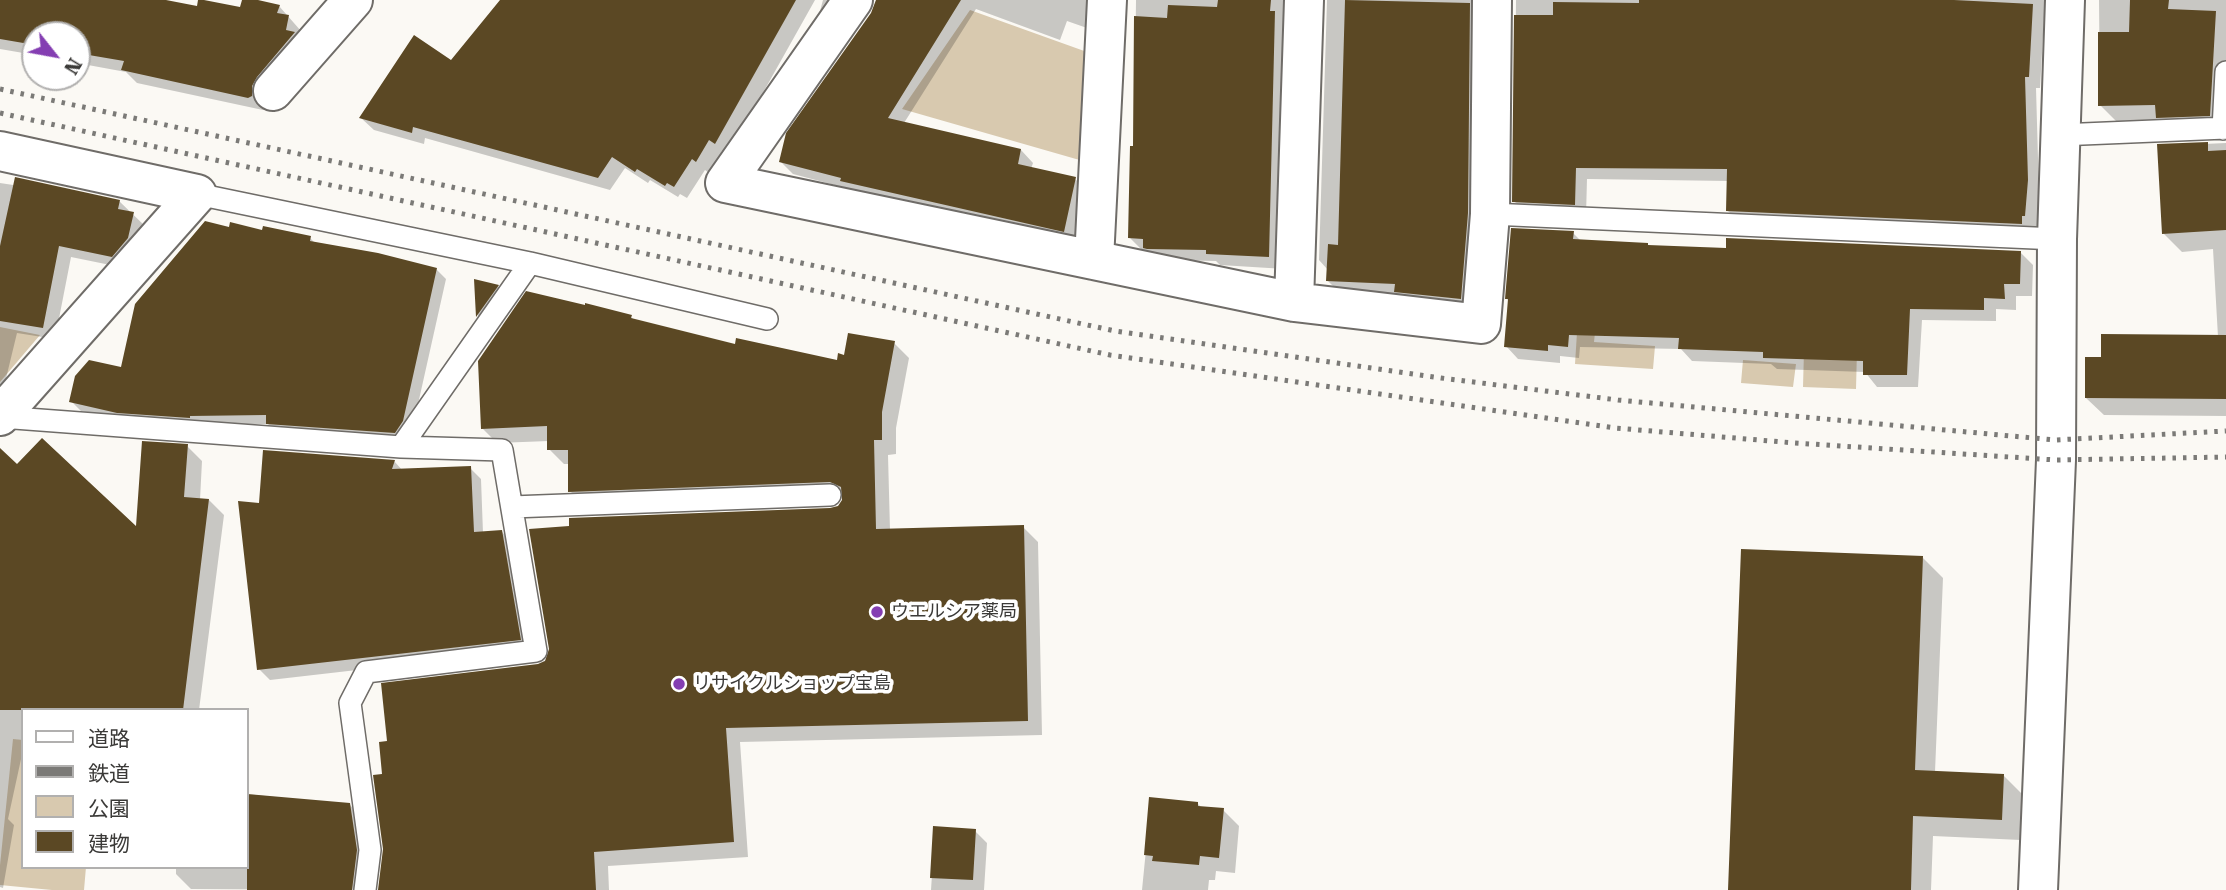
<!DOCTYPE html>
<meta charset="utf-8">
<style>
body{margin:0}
#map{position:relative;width:2226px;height:890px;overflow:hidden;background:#fbf9f4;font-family:"Roboto Serif","Noto Sans JP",serif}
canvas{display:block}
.legend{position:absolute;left:21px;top:708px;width:228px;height:161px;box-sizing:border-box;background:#fff;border:2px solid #b1b0af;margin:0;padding:9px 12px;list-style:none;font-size:21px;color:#3b3a38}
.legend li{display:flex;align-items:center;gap:14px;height:35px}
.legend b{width:35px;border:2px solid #b1b0af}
.north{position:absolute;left:21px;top:21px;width:70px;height:70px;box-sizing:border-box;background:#fff;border:2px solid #b1b0af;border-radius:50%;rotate:121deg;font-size:19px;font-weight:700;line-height:28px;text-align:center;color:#3b3a38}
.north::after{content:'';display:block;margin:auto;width:24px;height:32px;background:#843eb2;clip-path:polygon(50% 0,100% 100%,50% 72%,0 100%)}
</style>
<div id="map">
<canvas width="2226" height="890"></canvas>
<ul class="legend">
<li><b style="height:9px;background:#fff"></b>道路</li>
<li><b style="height:9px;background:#7b7a77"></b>鉄道</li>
<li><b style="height:19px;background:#d8c9af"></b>公園</li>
<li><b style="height:19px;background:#5b4824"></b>建物</li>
</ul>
<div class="north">N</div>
</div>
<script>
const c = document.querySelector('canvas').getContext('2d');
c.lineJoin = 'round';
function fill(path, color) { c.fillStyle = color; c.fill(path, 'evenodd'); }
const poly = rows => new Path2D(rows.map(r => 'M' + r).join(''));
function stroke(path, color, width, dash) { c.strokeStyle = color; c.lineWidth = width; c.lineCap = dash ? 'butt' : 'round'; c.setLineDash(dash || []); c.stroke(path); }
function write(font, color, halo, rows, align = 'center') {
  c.font = font + ' "Roboto Serif","Noto Sans JP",serif'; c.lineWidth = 7; c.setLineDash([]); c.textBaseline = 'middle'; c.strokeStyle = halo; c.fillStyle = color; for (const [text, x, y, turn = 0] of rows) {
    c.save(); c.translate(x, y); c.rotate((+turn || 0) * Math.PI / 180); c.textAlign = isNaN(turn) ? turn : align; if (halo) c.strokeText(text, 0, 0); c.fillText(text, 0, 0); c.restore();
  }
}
const green = poly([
 [970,10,1087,52,1083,161,902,109],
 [1806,276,1857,351,1856,389,1803,387],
 [0,327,40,335,0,382],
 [1577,332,1595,333,1594,342,1655,346,1653,369,1575,364],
 [1743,360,1796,364,1793,387,1741,383],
 [13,739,23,740,23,867,86,867,84,890,52,890,0,885,0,865]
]);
const shadow = poly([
 [0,0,157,0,198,8,242,10,244,0,250,0,279,6,301,31,265,100,265,110,263,110,137,83,126,72,77,63,77,35,35,35,35,55,0,49],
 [502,0,815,0,728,155,722,151,709,173,705,170,687,198,680,194,678,197,650,180,648,183,625,168,610,190,425,138,424,144,374,130,361,118,452,62],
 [823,0,847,0,831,23,820,11],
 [876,0,1096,0,1087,28,1067,21,1060,40,976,9,904,123,1021,150,1033,163,1031,169,1075,179,1088,191,1076,243,854,193,850,189,793,174,781,162,872,13],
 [1136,0,1298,0,1285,269,1220,265,1216,261,1160,260,1147,250,1142,250,1130,238,1134,148],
 [1327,0,1486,0,1473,310,1408,303,1400,295,1340,293,1328,281,1328,270,1319,260],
 [1516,0,2045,0,2040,88,2036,88,2039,193,2037,227,2033,227,2033,236,1740,223,1728,211,1729,181,1587,179,1586,216,1526,213,1514,201],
 [2099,0,2226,0,2226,133,2118,123,2100,105],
 [2226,143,2226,416,2104,415,2086,398,2103,359,2218,337,2213,249,2182,252,2164,234,2159,146],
 [0,183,119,201,145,226,125,268,71,257,55,339,17,333,2,395,0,395],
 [230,229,310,238,316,244,436,269,446,279,412,431,405,442,277,433,268,424,200,425,128,422,81,411,71,401,122,369],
 [1573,233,1581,241,1649,247,2020,252,2033,265,2032,296,2016,296,2016,310,1996,309,1996,321,1922,320,1918,387,1877,387,1865,372,1777,369,1771,364,1692,361,1681,349,1580,347,1579,358,1560,356,1560,363,1518,359,1506,346,1510,302,1507,299],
 [476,281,498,286,510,298,489,328,478,317],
 [631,317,634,320,736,346,838,362,845,357,894,343,909,358,896,428,896,454,888,455,890,530,1023,527,1038,542,1042,735,740,742,748,857,608,866,609,890,380,890,385,852,384,776,389,742,839,507,844,501,843,496,585,506,570,491,570,464,564,464,549,449,549,441,497,443,482,428],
 [187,446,202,461,200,500,209,500,224,515,199,710,23,710,23,750,8,819,14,825,3,888,0,887,0,485,137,530],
 [394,461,403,471,470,468,481,479,483,533,502,532,513,543,531,650,270,680,259,669,261,504],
 [1923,558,1943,578,1935,772,2003,775,2024,796,2021,840,1933,836,1931,890,1730,890],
 [247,794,350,805,365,820,368,890,191,889,176,874,176,867,247,867],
 [1151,799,1197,803,1202,808,1223,810,1239,826,1235,873,1216,871,1215,880,1209,880,1208,890,1142,890],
 [935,828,975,831,987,843,984,890,931,890]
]);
const building = poly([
 [0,0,166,0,197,6,198,0,204,0,240,7,242,0,258,0,280,5,277,13,289,15,286,30,295,32,257,77,252,86,252,96,248,98,121,70,124,61,77,53,77,35,35,35,35,45,0,39],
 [500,0,796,0,715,144,709,140,696,162,692,159,674,187,667,183,665,186,637,169,635,172,612,157,598,178,413,127,412,133,359,118,414,35,451,60],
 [876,0,961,0,888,118,1021,149,1018,164,1076,177,1064,232,840,181,841,178,779,162,786,133,871,13],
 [1218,0,1271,0,1270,11,1275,11,1269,257,1206,254,1206,250,1147,249,1143,248,1143,239,1128,238,1130,146,1133,146,1134,16,1167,18,1168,5,1217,7],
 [1345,0,1470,3,1468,213,1461,299,1394,292,1395,284,1326,281,1328,244,1338,245],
 [1639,0,1954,0,2033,4,2029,77,2025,77,2028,180,2025,216,2022,216,2022,224,1726,211,1727,169,1576,168,1575,205,1512,202,1514,15,1553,15,1553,2,1639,3],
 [2130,0,2169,0,2168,9,2216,11,2210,116,2156,118,2155,105,2098,106,2098,32,2129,32],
 [2208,142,2208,151,2226,150,2226,230,2162,234,2157,144],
 [15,177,120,200,118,209,134,212,128,238,112,257,59,246,43,328,0,321,0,246],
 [205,221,229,227,230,222,262,230,263,226,311,236,310,241,378,253,437,268,403,421,395,433,266,424,266,415,190,416,190,418,117,413,69,402,75,376,89,360,121,367,135,304],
 [1511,228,1574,231,1573,239,1648,243,1648,245,1726,248,1726,238,2021,251,2020,284,2004,284,2005,299,1984,298,1984,310,1910,309,1907,375,1863,375,1863,361,1763,358,1763,352,1678,349,1679,338,1569,335,1568,347,1548,345,1548,351,1504,347,1508,299,1505,299],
 [474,279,499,285,476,317],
 [526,291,585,305,585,303,632,315,631,318,735,344,736,338,837,360,838,353,844,355,848,333,895,341,882,412,882,440,874,440,876,529,1024,525,1028,721,726,728,734,842,594,852,596,890,378,890,383,849,373,775,382,774,379,742,387,741,381,683,538,664,545,661,549,649,529,529,569,526,569,518,830,508,838,506,842,500,841,487,830,482,568,492,568,450,547,450,547,426,481,429,478,361],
 [2101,334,2226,335,2226,399,2085,398,2085,357,2101,357],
 [42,438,136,526,142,441,188,444,184,497,209,499,183,710,0,710,0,448,17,464],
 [263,450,395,460,392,469,471,466,474,532,502,530,521,640,257,670,238,501,259,503],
 [1741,549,1923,556,1915,770,2004,774,2002,820,1913,816,1911,890,1728,890],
 [247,794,350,803,357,850,352,890,247,890],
 [1149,797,1198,802,1198,806,1224,808,1219,858,1200,856,1199,865,1152,861,1153,856,1144,855],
 [933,826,976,829,973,880,930,878]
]);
const lane = poly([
 [2223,129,2226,72],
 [2059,135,2226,128],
 [197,194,530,263,767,319],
 [1490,214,2057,239],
 [0,417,401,447,502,450,536,651,366,672,350,703,370,850,365,890],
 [401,447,530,263],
 [512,507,830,495]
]);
const street = poly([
 [853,0,725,183,1294,302,1481,324,1490,214,1492,0],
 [273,91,353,0],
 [0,151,197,194,0,416],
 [1094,260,1107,0],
 [1294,302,1304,0]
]);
const secondary = poly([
 [2038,890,2056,460,2057,239,2065,0]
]);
const rail = poly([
 [0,89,1115,331,1441,378,1618,400,2055,440,2226,431],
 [0,113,1110,355,1615,428,1795,443,2056,460,2226,457]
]);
const markers = [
 [877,612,7,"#843eb2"],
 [679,684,7,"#843eb2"]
];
const poiNames = [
 ["ウエルシア薬局",891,612],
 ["リサイクルショップ宝島",693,684]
];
fill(green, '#d8c9af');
fill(shadow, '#0003');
fill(building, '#5b4824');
stroke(lane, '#6f6c68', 24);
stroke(street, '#6f6c68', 42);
stroke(secondary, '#6f6c68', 42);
stroke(lane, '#fff', 21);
stroke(street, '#fff', 38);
stroke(secondary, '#fff', 38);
stroke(rail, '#7b7a77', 5, [3.5, 7]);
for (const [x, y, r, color] of markers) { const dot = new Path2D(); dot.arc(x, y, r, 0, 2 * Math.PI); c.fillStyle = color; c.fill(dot); stroke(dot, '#fff', 2.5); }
write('18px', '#3b3a38', '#fff', poiNames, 'left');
</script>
